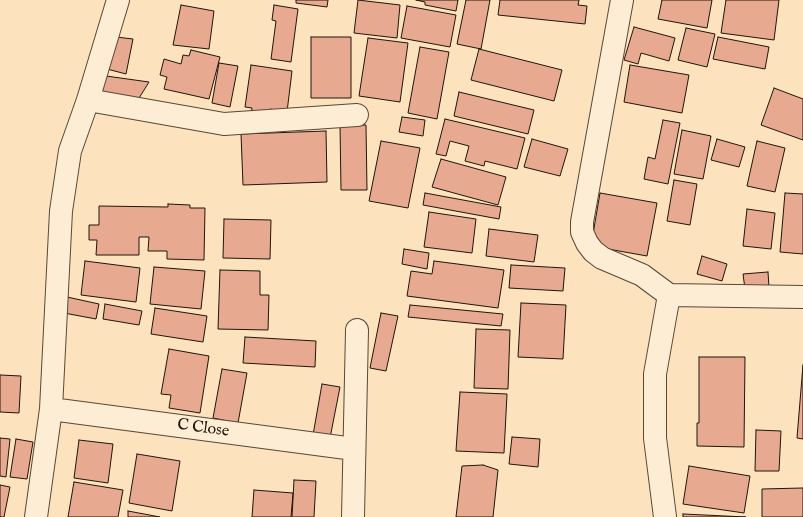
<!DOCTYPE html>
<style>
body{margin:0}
canvas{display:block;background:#fce3be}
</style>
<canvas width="803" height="517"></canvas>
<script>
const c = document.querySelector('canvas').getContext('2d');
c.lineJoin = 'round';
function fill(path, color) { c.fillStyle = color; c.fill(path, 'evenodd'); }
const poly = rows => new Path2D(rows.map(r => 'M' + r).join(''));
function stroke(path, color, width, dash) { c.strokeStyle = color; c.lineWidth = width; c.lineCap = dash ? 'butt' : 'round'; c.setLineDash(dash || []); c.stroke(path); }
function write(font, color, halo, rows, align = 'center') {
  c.font = font + ' "IM FELL English",serif'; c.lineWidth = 3.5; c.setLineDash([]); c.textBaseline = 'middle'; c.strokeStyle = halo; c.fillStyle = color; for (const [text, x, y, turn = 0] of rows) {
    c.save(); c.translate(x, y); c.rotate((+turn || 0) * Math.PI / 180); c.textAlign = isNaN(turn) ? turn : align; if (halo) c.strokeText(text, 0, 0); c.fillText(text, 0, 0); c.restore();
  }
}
const building = poly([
 [296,0,328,0,327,7,296,3,296,0],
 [358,0,400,5,397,38,354,33,358,0],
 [416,0,458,0,456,11,425,5,425,2,416,0],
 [466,0,490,0,481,49,457,44,466,0],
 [500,0,579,0,578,5,587,6,585,24,498,15,500,0],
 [662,0,712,0,707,28,658,19,662,0],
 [726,0,779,0,774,40,721,33,726,0],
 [181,5,214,11,209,49,173,45,181,5],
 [274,5,298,9,291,62,271,59,276,21,272,20,274,5],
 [407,6,456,15,450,47,401,38,407,6],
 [634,27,675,38,669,61,641,53,638,64,624,60,634,27],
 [686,28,715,34,707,67,678,60,686,28],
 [116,37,133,39,126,74,107,69,116,37],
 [311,37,351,37,351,98,311,98,311,37],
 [718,37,769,47,765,69,713,59,718,37],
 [368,38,408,43,400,102,359,96,368,38],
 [420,47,449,52,437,119,408,113,420,47],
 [479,49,562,70,554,101,471,80,479,49],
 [191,50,220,57,209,99,164,89,167,77,160,75,164,59,181,64,183,55,189,56,191,50],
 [219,63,238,66,230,107,212,103,219,63],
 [251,65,292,71,287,112,270,109,269,119,251,116,252,108,245,107,251,65],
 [630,65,689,75,682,113,624,102,630,65],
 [106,76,149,82,136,103,101,95,106,76],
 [774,88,803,99,803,140,761,125,774,88],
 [459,92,534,110,528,134,454,116,459,92],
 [402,117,425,120,423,136,399,132,402,117],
 [445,119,525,138,517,169,485,161,484,166,465,161,469,146,450,141,446,156,436,154,445,119],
 [663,120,680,123,668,184,644,179,648,157,655,159,663,120],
 [340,125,366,125,367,190,341,190,340,125],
 [682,130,711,136,703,179,674,174,682,130],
 [326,131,327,182,243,185,241,134,326,131],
 [532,139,568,149,560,176,524,167,532,139],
 [717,139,745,147,739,167,711,160,717,139],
 [381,141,420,148,408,208,369,201,381,141],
 [757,141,785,148,775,192,747,186,757,141],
 [441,159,506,177,498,205,432,187,441,159],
 [674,180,697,184,690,225,667,221,674,180],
 [425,193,501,207,499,219,423,205,425,193],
 [600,193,657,203,647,256,591,246,600,193],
 [785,193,803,194,803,254,780,252,785,193],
 [168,204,190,205,190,208,205,208,204,260,167,259,167,251,148,251,149,237,139,237,139,255,96,255,97,240,89,240,89,225,99,225,99,206,168,207,168,204],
 [747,209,775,213,771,249,743,246,747,209],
 [429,212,476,219,472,253,424,247,429,212],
 [224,219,271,220,270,259,223,258,224,219],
 [489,229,538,235,534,262,486,256,489,229],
 [404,249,429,253,427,269,402,264,404,249],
 [702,256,727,264,722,281,697,274,702,256],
 [85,261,140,268,136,302,81,295,85,261],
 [434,261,504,270,498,308,407,296,411,271,432,274,434,261],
 [511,265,565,268,563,291,509,288,511,265],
 [154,267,205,271,201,309,150,304,154,267],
 [220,270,260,271,260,295,269,295,268,330,218,329,220,270],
 [768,272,769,287,745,289,743,274,768,272],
 [67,297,99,304,96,319,64,313,67,297],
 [521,303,566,305,563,359,518,357,521,303],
 [105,304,142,311,139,325,103,319,105,304],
 [410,305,503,314,501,326,408,317,410,305],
 [155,308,207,316,203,342,151,334,155,308],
 [381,313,398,316,386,371,370,368,381,313],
 [476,329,510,330,508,389,474,388,476,329],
 [245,337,316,341,315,367,243,363,245,337],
 [169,349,209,356,200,413,169,408,171,395,161,394,169,349],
 [699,357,745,357,744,447,697,446,697,423,699,423,699,357],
 [803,365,803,439,797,438,803,365],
 [222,369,247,373,238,423,213,418,222,369],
 [0,375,21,376,19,413,0,412,0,375],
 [322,384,340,387,330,438,313,435,322,384],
 [460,392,507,394,504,453,456,451,460,392],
 [756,430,781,431,779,471,755,471,756,430],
 [512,437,540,439,538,467,509,464,512,437],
 [0,438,10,439,6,477,0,476,0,438],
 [16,439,33,442,27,479,10,477,16,439],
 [79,440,113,444,108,483,74,478,79,440],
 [137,454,180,461,172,511,129,503,137,454],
 [483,465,498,470,493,517,456,517,462,466,483,465],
 [689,466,750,476,744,513,683,504,689,466],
 [294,480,316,481,314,517,292,517,294,480],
 [74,482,123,490,118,517,68,517,74,482],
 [0,485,10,487,4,517,0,517,0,485],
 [803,488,803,517,762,517,762,489,803,488],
 [254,490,293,493,291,517,252,517,254,490],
 [128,511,160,517,128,517,128,511],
 [683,514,746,517,683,517,683,514]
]);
const minor = poly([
 [622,0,582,222,582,232,587,243,593,251,602,258,642,275,669,295,803,297],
 [88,100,224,124,357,115],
 [51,409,354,449],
 [36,517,51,409,61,211,70,151,88,100,118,0],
 [353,517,357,330],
 [665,517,655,438,655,374,669,295]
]);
const streetNames = [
 ["C Close",203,429,8]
];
fill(building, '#e8a991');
stroke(building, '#20150a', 1);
stroke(minor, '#574837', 24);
stroke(minor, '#fdedd5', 22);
write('16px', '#20150a', '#fdedd5', streetNames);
</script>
